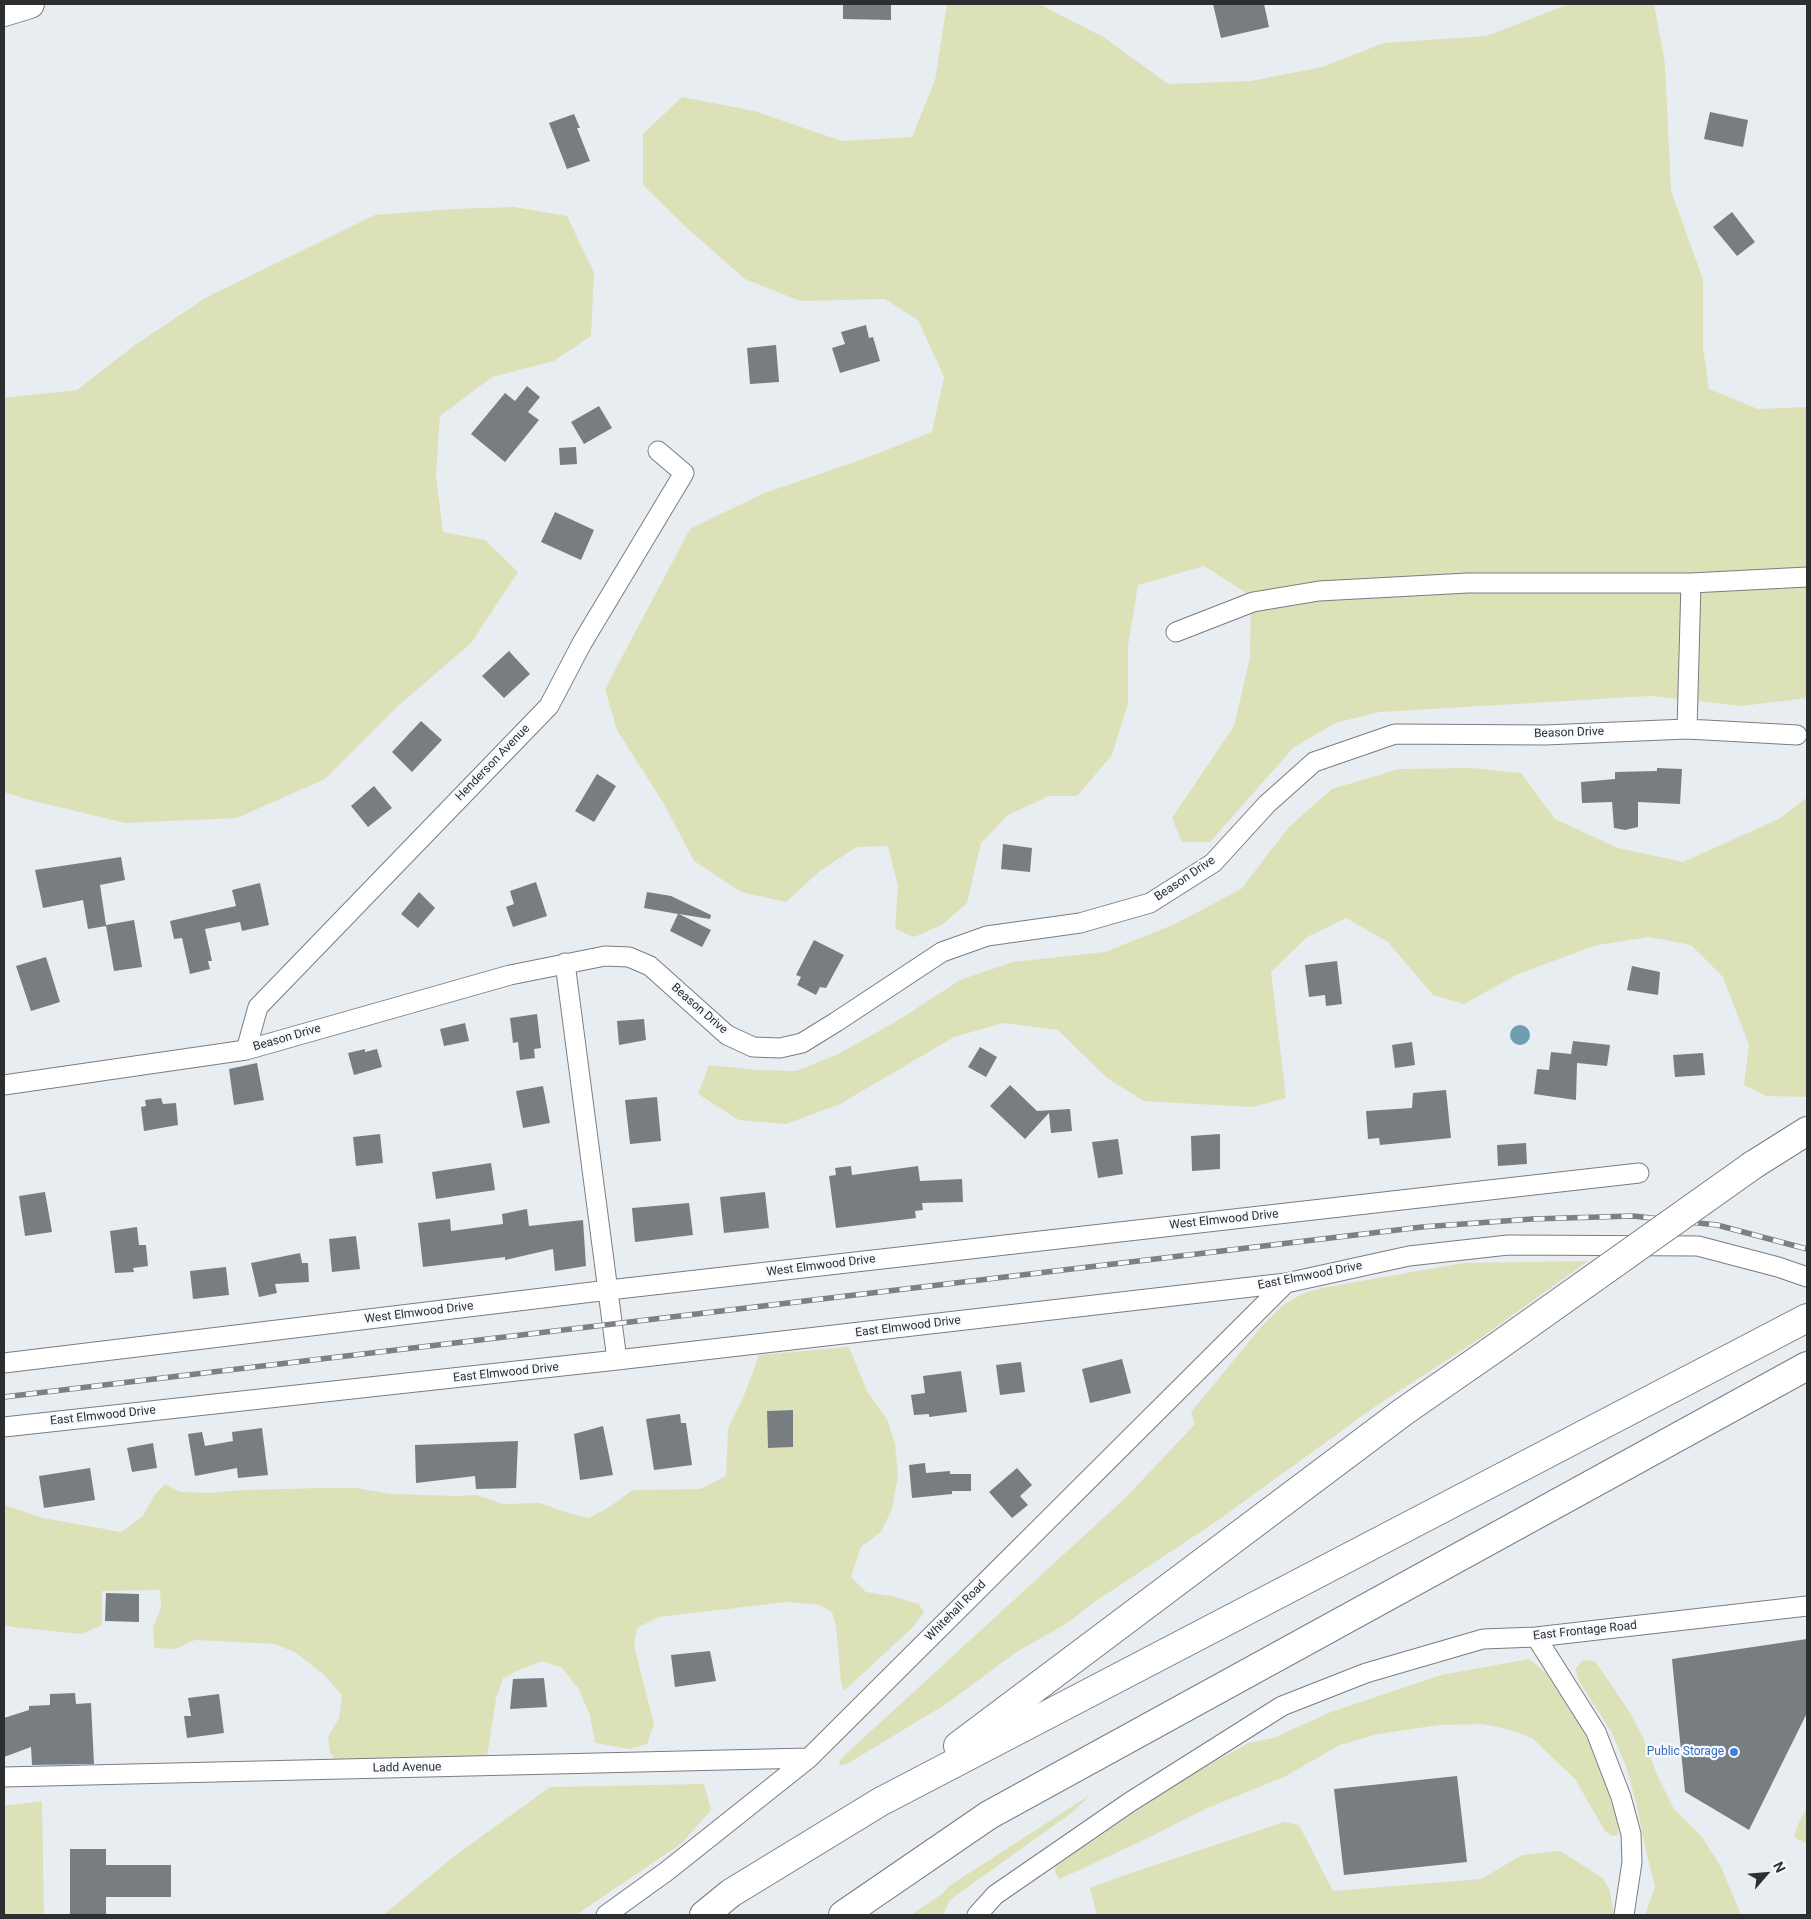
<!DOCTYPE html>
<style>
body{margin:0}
#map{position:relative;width:1811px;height:1919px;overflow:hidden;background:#e8edf2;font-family:Roboto,sans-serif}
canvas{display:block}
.frame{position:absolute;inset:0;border:5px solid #2c2e30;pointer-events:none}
.north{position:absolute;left:1741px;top:1849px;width:50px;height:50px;-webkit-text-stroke:4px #f6faff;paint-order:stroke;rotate:63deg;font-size:14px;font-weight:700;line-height:20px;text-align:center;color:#2c2e30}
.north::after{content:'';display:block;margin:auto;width:18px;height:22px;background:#2c2e30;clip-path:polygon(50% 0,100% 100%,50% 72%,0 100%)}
</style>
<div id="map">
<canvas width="1811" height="1919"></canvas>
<div class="frame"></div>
<div class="north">N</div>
</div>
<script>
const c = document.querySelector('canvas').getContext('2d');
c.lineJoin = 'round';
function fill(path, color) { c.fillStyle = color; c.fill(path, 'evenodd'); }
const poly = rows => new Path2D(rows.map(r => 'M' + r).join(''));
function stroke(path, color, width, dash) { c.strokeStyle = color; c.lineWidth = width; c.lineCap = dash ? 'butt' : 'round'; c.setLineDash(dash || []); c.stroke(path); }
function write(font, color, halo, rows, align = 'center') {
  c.font = font + ' Roboto,sans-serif'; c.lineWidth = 4.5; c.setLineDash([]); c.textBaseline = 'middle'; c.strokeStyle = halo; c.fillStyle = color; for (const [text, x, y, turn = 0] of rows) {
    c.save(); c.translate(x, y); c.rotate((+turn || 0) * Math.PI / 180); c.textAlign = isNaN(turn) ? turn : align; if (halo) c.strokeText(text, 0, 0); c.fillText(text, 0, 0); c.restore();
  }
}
const green = poly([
 [947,4,1039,4,1105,38,1168,84,1251,81,1322,67,1384,43,1486,36,1570,4,1654,4,1665,64,1671,191,1703,279,1703,348,1709,389,1758,409,1807,407,1807,698,1742,706,1650,696,1380,712,1335,723,1293,748,1210,842,1182,842,1172,818,1234,726,1250,657,1251,596,1204,566,1138,585,1128,646,1128,704,1112,755,1077,796,1049,796,1008,815,981,843,967,903,942,925,914,937,895,929,898,887,888,846,857,847,821,870,786,902,741,892,694,861,664,804,617,730,605,689,690,529,762,494,866,458,932,432,944,377,918,320,885,299,800,301,745,279,687,228,643,185,643,134,682,97,754,111,842,141,912,137,935,80],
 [514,207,567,216,594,273,591,336,554,361,492,377,440,416,436,476,443,532,485,540,518,572,471,643,399,705,325,779,237,818,125,823,26,799,4,792,4,398,77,390,135,345,207,297,375,215,453,209],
 [1471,768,1521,773,1555,819,1618,848,1683,862,1781,818,1807,797,1807,1097,1766,1096,1744,1085,1749,1045,1723,977,1691,945,1650,937,1597,945,1518,974,1464,1004,1433,995,1388,942,1346,918,1307,937,1271,972,1286,1098,1252,1107,1144,1101,1107,1078,1058,1030,1003,1023,954,1037,840,1104,786,1124,739,1120,698,1094,709,1065,757,1070,796,1071,838,1054,897,1021,960,980,1013,962,1105,952,1175,924,1241,889,1289,827,1332,789,1399,769],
 [1588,1261,1482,1337,1373,1408,1217,1521,1093,1603,1066,1624,1018,1651,946,1704,847,1764,839,1765,840,1760,846,1754,1124,1499,1148,1474,1195,1424,1191,1412,1262,1326,1283,1305,1302,1294,1322,1288,1463,1263],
 [849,1347,867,1391,887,1419,895,1444,898,1475,892,1509,881,1532,861,1547,851,1577,866,1592,891,1596,919,1604,924,1613,912,1628,844,1691,841,1682,836,1626,832,1612,820,1605,786,1602,659,1617,637,1628,634,1646,654,1724,647,1744,629,1749,595,1743,590,1715,578,1688,562,1668,542,1661,519,1670,503,1678,496,1699,487,1757,337,1763,330,1752,328,1737,339,1718,342,1695,323,1674,296,1653,275,1644,195,1640,176,1649,154,1648,153,1627,161,1608,160,1590,102,1591,102,1625,82,1634,13,1627,4,1625,4,1505,43,1518,121,1532,143,1516,154,1496,165,1484,180,1492,211,1493,243,1490,323,1488,356,1488,391,1494,456,1496,476,1495,504,1504,540,1503,562,1511,588,1518,608,1508,633,1490,700,1489,726,1476,728,1429,745,1393,759,1355],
 [792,1410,793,1447,768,1448,767,1411],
 [1529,1659,1545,1672,1579,1723,1600,1764,1619,1828,1617,1835,1612,1836,1605,1831,1575,1779,1532,1738,1507,1729,1483,1724,1439,1725,1378,1734,1340,1745,1284,1777,1205,1809,1150,1837,1060,1879,1055,1873,1055,1867,1155,1798,1210,1764,1249,1743,1273,1738,1331,1712,1441,1675],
 [1583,1660,1595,1661,1629,1711,1643,1737,1657,1775,1674,1809,1702,1837,1721,1867,1741,1915,1645,1915,1655,1887,1645,1847,1637,1806,1626,1766,1611,1731,1580,1683,1575,1669],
 [704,1784,711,1810,682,1843,576,1915,383,1915,457,1854,550,1787],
 [1090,1795,1074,1811,950,1900,943,1915,911,1915,942,1894,949,1886],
 [42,1801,44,1915,4,1915,4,1806],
 [1807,1807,1807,1844,1794,1837,1798,1824],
 [1284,1822,1299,1825,1333,1891,1481,1879,1522,1855,1560,1851,1603,1878,1610,1891,1614,1915,1097,1915,1090,1888,1131,1873]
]);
const water = poly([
 '1510 1035a10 10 0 1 1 20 0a10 10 0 1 1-20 0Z'
]);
const building = poly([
 [843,4,891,4,891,20,843,19],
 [1213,4,1264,4,1269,27,1221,38],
 [1710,112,1748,120,1743,147,1704,139],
 [574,114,580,128,577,128,590,161,567,169,549,123],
 [1732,212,1755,242,1737,256,1713,227],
 [866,325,869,338,873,337,880,361,840,373,832,348,845,344,841,332],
 [776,345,779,382,750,384,747,348],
 [527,386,540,397,528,412,539,420,505,462,471,434,505,393,515,401],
 [599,406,612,428,584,444,571,422],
 [576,447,577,464,560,465,559,448],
 [555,512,594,530,581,560,541,542],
 [509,651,530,674,504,698,482,676],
 [421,721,442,740,412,772,392,752],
 [1657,768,1682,769,1680,804,1638,802,1638,827,1625,830,1614,828,1612,802,1582,803,1581,782,1615,779,1615,772,1657,771],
 [597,774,616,786,594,822,575,811],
 [374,786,392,808,368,827,351,806],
 [1003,844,1032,848,1030,872,1001,869],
 [121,857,125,880,100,885,106,925,134,920,142,967,114,971,106,926,88,929,83,900,43,908,35,870],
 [536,882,547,916,513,927,506,907,514,904,510,891],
 [260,883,269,925,242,931,240,922,205,929,212,961,208,961,210,969,190,974,182,938,174,939,170,921,236,906,232,890],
 [419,892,435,908,418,928,401,914],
 [647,892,671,896,711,915,710,919,679,914,711,930,702,947,670,931,678,914,644,908],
 [814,940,844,955,826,988,820,987,816,995,797,985,801,977,796,975],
 [46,957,60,1002,31,1011,16,966],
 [1337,961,1342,1004,1326,1006,1325,995,1309,997,1305,965],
 [1632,966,1660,972,1658,995,1627,990],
 [537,1014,541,1048,534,1049,535,1058,520,1060,518,1042,513,1043,510,1018],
 [644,1019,646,1040,619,1045,617,1021],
 [465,1023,469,1041,444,1046,440,1029],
 [1573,1041,1610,1045,1607,1066,1577,1063,1576,1100,1534,1094,1537,1069,1549,1070,1551,1052,1571,1054],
 [1412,1042,1415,1065,1395,1068,1392,1045],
 [980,1047,997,1057,986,1077,968,1067],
 [365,1049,365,1052,377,1049,382,1067,354,1075,348,1053],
 [1703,1053,1705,1075,1675,1077,1673,1055],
 [257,1063,264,1100,234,1105,229,1069],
 [1010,1085,1037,1111,1070,1109,1072,1131,1051,1133,1049,1113,1025,1139,990,1106],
 [543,1086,550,1123,523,1128,516,1091],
 [1446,1090,1451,1138,1380,1145,1379,1138,1368,1139,1366,1111,1412,1108,1413,1093],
 [657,1097,661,1141,630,1144,625,1100],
 [161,1098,163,1104,176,1103,178,1125,144,1131,141,1107,146,1106,145,1100],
 [380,1134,383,1163,356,1166,353,1137],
 [1220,1134,1220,1169,1192,1171,1191,1136],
 [1118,1139,1123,1174,1098,1178,1092,1142],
 [1526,1143,1527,1164,1498,1166,1497,1145],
 [491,1163,495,1190,436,1199,432,1172],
 [851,1166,852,1175,918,1166,920,1181,962,1179,963,1202,922,1203,923,1210,915,1211,916,1218,836,1228,829,1176,836,1175,835,1168],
 [45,1192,52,1232,25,1236,19,1196],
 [765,1192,769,1228,724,1233,720,1197],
 [689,1203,693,1235,635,1242,632,1208],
 [527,1209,529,1226,583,1220,586,1266,555,1271,553,1249,505,1260,505,1257,423,1267,418,1223,450,1219,451,1231,503,1224,502,1214],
 [137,1227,139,1245,146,1245,148,1266,133,1268,134,1272,115,1273,110,1231],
 [356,1236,360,1269,332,1272,329,1239],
 [300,1253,302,1263,308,1263,309,1282,275,1284,277,1293,259,1297,251,1263],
 [226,1267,229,1295,193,1299,190,1271],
 [1122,1359,1131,1393,1090,1403,1082,1369],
 [1021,1362,1025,1392,1000,1395,996,1365],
 [961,1371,967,1412,929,1417,929,1414,914,1415,911,1395,925,1393,923,1376],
 [793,1410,793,1447,768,1448,767,1411],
 [680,1414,681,1423,686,1423,692,1465,654,1470,646,1419],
 [603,1426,613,1475,580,1480,574,1434],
 [262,1428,268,1475,238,1478,237,1468,195,1476,188,1434,202,1432,205,1446,233,1441,232,1432],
 [518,1441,516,1488,476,1489,475,1476,416,1483,415,1445],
 [153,1443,157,1468,132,1472,127,1448],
 [925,1463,926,1473,950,1471,950,1474,971,1474,971,1491,952,1491,952,1494,912,1498,909,1465],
 [90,1468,95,1500,44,1508,39,1476],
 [1017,1468,1032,1485,1020,1496,1028,1505,1012,1518,989,1492],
 [106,1593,139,1594,139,1622,105,1621],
 [1807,1639,1807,1713,1749,1830,1685,1792,1672,1659],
 [710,1651,716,1681,675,1687,671,1655],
 [544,1678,547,1707,510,1709,513,1679],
 [75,1693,76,1704,91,1703,94,1764,32,1765,31,1747,4,1757,4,1718,29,1710,29,1706,50,1705,50,1694],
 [219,1694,224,1733,187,1738,184,1716,191,1716,188,1698],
 [1457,1776,1467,1862,1344,1875,1334,1789],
 [70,1849,106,1849,106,1865,171,1865,171,1897,106,1897,106,1915,70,1915]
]);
const street = poly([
 [1176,632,1253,602,1319,591,1468,583,1691,583,1807,577],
 [1687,729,1691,583],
 [565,963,617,1360],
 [246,1050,258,1007,549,706,582,643,684,473,658,451],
 [4,1085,246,1050,510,975,605,956,629,957,650,966,727,1035,753,1047,780,1048,802,1043,836,1022,942,952,987,936,1080,923,1150,903,1213,863,1267,804,1314,762,1395,734,1545,735,1687,729,1797,735],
 [4,1363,609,1290,1639,1173],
 [4,1427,617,1360,1286,1283,1409,1256,1508,1245,1698,1246,1778,1267,1807,1277],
 [1536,1637,1596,1732,1621,1797,1631,1834,1632,1862,1624,1915],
 [4,1777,809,1758],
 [606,1915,667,1871,809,1758,1286,1283],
 [977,1915,995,1895,1130,1802,1282,1706,1366,1673,1483,1639,1536,1637,1807,1606]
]);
const secondary = poly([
 [4,12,30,4]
]);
const highway = poly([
 [1753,1165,1807,1131],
 [958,1746,1403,1412,1491,1351],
 [704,1915,731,1893,880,1802,1807,1318],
 [843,1915,989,1815,1807,1366]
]);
const rail = poly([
 [4,1397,1422,1227,1532,1219,1633,1216,1717,1225,1807,1249]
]);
const highwayBridge = poly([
 [1491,1351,1753,1165]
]);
const markers = [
 [1734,1752,5,"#3f7fe0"]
];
const streetNames = [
 ["Beason Drive",1569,733,-2],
 ["Henderson Avenue",493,763,-46],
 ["Beason Drive",1185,879,-34],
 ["Beason Drive",699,1009,41],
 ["Beason Drive",287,1038,-16],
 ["West Elmwood Drive",1224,1220,-6],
 ["West Elmwood Drive",821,1266,-7],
 ["East Elmwood Drive",1310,1276,-11],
 ["West Elmwood Drive",419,1313,-7],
 ["East Elmwood Drive",908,1327,-7],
 ["East Elmwood Drive",506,1373,-6],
 ["East Elmwood Drive",103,1416,-6],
 ["Whitehall Road",956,1611,-45],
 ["East Frontage Road",1585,1631,-6],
 ["Ladd Avenue",407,1768,-1]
];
const shopNames = [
 ["Public Storage",1724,1752]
];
fill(green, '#dce1b8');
fill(water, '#6f9db1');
fill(building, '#787d82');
stroke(street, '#797d82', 21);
stroke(secondary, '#797d82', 30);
stroke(highway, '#797d82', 30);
stroke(street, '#fff', 19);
stroke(secondary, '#fff', 28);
stroke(highway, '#fff', 28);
stroke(rail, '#7d8083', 5.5);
stroke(rail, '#f6faff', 4, [11]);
stroke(highwayBridge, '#797d82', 30, []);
stroke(highwayBridge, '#fff', 28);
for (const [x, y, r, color] of markers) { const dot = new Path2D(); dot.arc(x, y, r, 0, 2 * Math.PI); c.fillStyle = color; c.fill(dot); stroke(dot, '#f6faff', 2); }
write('12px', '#2c2e30', '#f6faff', streetNames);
write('12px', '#366cbe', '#f6faff', shopNames, 'right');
</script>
